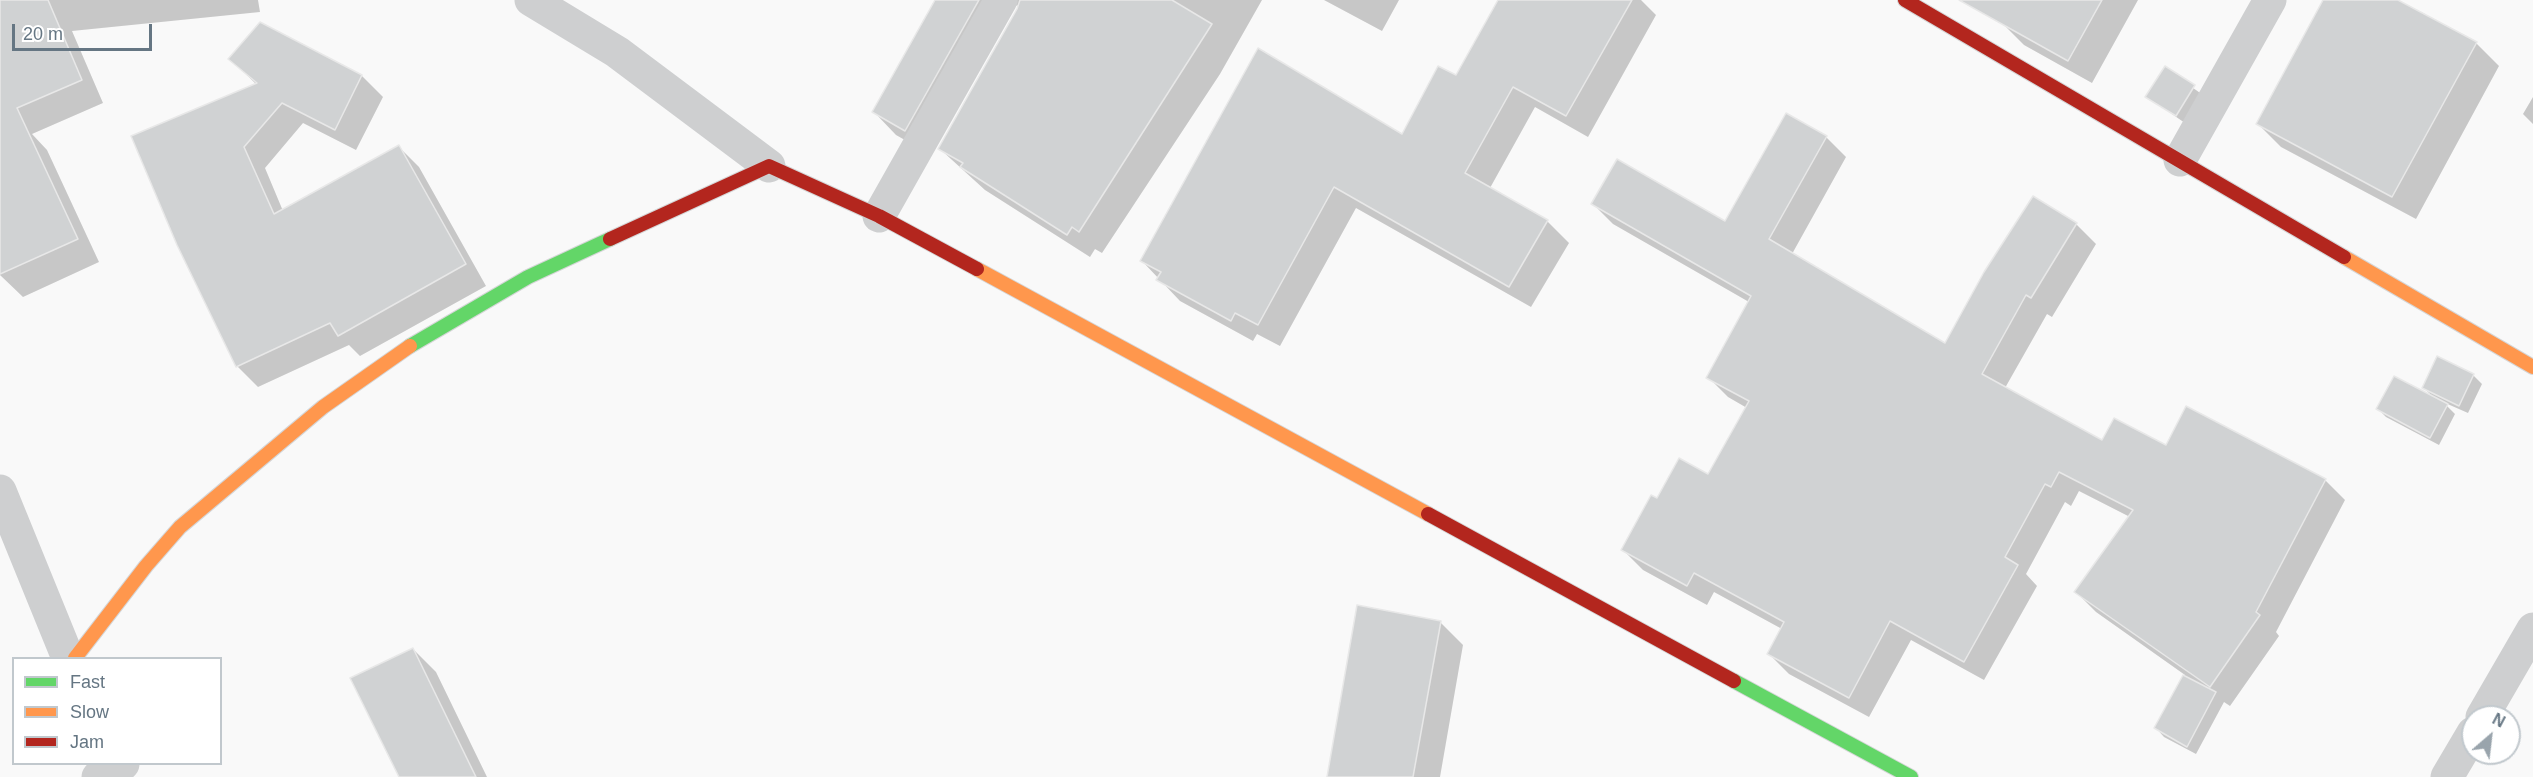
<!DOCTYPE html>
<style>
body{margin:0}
#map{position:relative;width:2533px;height:777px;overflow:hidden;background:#f9f9f9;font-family:Helvetica,sans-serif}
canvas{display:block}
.legend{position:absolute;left:12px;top:657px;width:210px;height:108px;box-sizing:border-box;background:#fff;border:2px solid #c1c8cd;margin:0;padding:8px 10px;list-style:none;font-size:18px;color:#657683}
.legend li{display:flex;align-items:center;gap:12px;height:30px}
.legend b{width:30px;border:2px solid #c1c8cd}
.north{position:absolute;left:2461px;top:705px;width:60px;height:60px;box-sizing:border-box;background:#fff;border:2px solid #c1c8cd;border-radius:50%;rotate:28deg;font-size:16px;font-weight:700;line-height:24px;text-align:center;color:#657683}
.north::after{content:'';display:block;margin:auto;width:21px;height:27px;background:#99a4ac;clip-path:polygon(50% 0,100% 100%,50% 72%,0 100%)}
.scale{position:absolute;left:12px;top:24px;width:140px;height:27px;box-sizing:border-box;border:3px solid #657683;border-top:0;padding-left:8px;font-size:18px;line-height:21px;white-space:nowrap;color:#657683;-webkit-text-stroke:4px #fff;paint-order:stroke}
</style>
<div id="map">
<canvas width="2533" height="777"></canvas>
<ul class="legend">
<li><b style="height:8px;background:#63d668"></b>Fast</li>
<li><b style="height:8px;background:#ff974d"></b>Slow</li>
<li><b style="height:8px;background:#b3261e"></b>Jam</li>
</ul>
<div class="north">N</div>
<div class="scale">20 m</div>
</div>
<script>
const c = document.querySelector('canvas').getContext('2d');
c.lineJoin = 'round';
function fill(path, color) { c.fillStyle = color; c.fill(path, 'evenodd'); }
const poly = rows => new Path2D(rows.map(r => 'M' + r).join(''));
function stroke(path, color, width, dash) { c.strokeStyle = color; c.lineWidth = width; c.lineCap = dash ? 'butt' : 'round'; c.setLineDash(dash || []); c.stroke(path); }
const shadow = poly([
 [0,0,258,0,260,12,72,31,103,103,32,134,47,150,99,262,23,297,0,275],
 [935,0,1262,0,1220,74,1102,253,1095,249,1090,257,985,190,940,149,1020,5,1014,6,928,153,896,135,874,112,936,1],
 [1324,0,1399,0,1382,31],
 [1497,0,1641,0,1656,15,1588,137,1535,107,1490,188,1547,221,1569,243,1531,307,1356,208,1280,346,1257,334,1253,341,1180,301,1142,261,1402,136,1457,77,1499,1],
 [2013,0,2138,0,2092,83,2024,45,2001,22],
 [2325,0,2395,0,2476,43,2499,66,2416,219,2281,147,2258,124],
 [230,59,362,76,383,97,356,150,303,123,265,168,283,211,398,146,419,167,486,286,360,356,349,345,258,387,237,366,178,244,257,85],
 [2165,68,2203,95,2185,123,2147,97],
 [2533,97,2533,124,2523,114],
 [1826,137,1846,157,1792,254,1946,345,2034,198,2076,224,2096,244,2052,317,2047,314,2005,388,2103,442,2167,447,2325,480,2345,500,2276,632,2279,636,2230,706,2224,702,2196,754,2164,737,2156,728,2185,675,2096,612,2076,592,2130,517,2079,491,2071,506,2065,502,2026,574,2037,586,1984,680,1911,640,1869,717,1789,674,1769,654,1782,629,1714,592,1707,605,1643,570,1623,550,1657,500,1709,476,1747,408,1728,397,1708,377,1749,302,1613,224,1593,204,1726,223],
 [2473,375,2482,384,2468,413,2443,402,2455,414,2439,445,2386,417,2378,409,2434,398,2424,388],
 [1440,622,1463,645,1440,777,1328,777],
 [413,649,436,672,487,777,400,777]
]);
const building = poly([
 [0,0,48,0,82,80,17,108,78,239,0,274,0,0],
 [935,0,979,0,905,131,872,112,935,0],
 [1020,0,1172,0,1212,24,1079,232,1072,227,1067,235,960,167,963,163,938,149,1017,9,1020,0],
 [1498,0,1632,0,1566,116,1513,87,1465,173,1548,220,1509,287,1334,187,1258,325,1235,313,1231,321,1156,280,1161,272,1140,261,1258,48,1402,134,1438,66,1456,75,1498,0],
 [1959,0,2102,0,2068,61,1959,0],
 [2323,0,2398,0,2477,42,2392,197,2256,124,2323,0],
 [260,22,362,75,335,130,282,103,244,147,274,214,399,145,466,264,338,336,330,323,236,367,177,245,131,136,257,83,228,59,260,22],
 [2165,66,2195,85,2176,116,2145,97,2165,66],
 [1786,113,1827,136,1769,239,1945,343,1984,272,2033,196,2077,223,2031,298,2026,295,1982,374,2102,440,2114,418,2166,445,2186,406,2326,479,2256,612,2260,615,2210,687,2074,592,2133,510,2059,472,2051,487,2045,484,2005,557,2018,565,1964,662,1890,621,1849,698,1767,654,1784,622,1694,573,1687,586,1621,550,1651,495,1657,498,1679,458,1708,474,1749,401,1706,378,1751,296,1591,204,1617,159,1725,221,1786,113],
 [2437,356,2474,374,2459,406,2422,388,2437,356],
 [2394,376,2448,404,2430,438,2376,409,2394,376],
 [1357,605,1441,621,1413,777,1327,777,1357,605],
 [413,648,476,777,399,777,350,678,413,648],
 [2183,675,2216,692,2187,747,2154,728,2183,675]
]);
const street = poly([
 [531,0,617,52,769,166],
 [2180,160,2270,0],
 [879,216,1001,0],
 [0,491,68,658],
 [2482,717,2533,629],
 [98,777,123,764],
 [2447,777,2473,733]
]);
const fast = poly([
 [410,346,528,277,610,239],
 [1734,681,1911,777]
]);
const slow = poly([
 [2344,257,2533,367],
 [977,269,1428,514],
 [75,658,146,566,180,527,323,407,410,346]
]);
const jam = poly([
 [1905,0,2344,257],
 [610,239,769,166,879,216,977,269],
 [1428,514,1734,681]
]);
fill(shadow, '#0003');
fill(building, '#d0d2d3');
stroke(building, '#e8e8e8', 1.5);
stroke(fast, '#d5d6d7', 16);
stroke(slow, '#d5d6d7', 16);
stroke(jam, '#d5d6d7', 16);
stroke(street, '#cecfd0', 33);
stroke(fast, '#63d668', 14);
stroke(slow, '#ff974d', 14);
stroke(jam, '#b3261e', 14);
</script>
